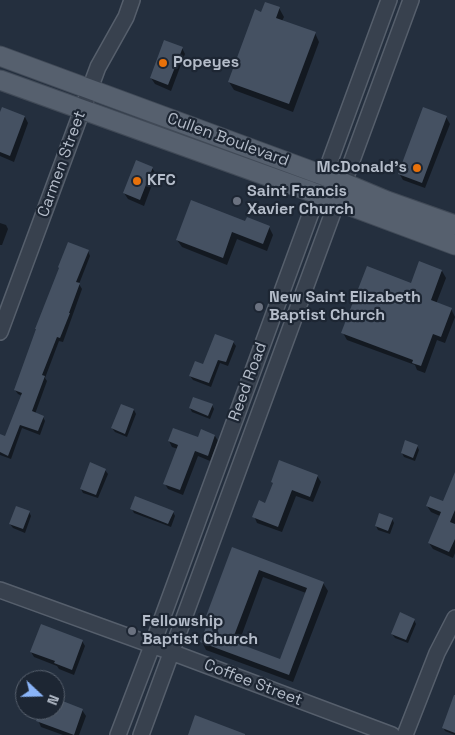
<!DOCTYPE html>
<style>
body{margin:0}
#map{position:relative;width:455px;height:735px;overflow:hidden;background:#242f3e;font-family:"Space Grotesk",sans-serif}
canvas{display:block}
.north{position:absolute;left:15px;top:670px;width:50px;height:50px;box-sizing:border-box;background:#1d2633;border:1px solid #59626f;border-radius:50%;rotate:111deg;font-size:14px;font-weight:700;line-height:20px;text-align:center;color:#b4bcc9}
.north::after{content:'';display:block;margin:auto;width:18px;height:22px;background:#8ab4f8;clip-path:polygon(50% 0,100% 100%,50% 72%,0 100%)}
</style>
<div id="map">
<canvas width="455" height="735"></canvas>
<div class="north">N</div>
</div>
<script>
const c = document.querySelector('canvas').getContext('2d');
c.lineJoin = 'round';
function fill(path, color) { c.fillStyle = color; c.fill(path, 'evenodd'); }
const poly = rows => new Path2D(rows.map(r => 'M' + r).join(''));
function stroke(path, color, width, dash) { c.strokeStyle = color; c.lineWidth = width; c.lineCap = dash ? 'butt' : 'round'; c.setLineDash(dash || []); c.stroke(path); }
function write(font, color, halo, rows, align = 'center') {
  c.font = font + ' "Space Grotesk",sans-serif'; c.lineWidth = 4.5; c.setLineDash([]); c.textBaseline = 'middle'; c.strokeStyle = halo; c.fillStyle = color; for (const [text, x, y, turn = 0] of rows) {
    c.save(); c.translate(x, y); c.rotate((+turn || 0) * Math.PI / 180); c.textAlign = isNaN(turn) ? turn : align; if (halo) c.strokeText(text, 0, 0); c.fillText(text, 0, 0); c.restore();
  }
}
const shadow = poly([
 [279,8,284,17,282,21,315,33,319,42,293,112,234,90,229,82,262,13],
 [182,48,185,54,171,91,155,84,151,78],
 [0,116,25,117,28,123,14,162,0,156],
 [446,117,450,124,425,188,403,180,399,173],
 [152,168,156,174,144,206,128,199,124,193],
 [0,223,6,225,8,229,2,245,0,245],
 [246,223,269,227,273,235,267,251,237,239,227,265,182,247,177,240],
 [88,251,90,256,79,284,82,289,63,342,59,341,45,378,47,381,35,414,43,417,45,421,40,435,22,428,11,459,0,455,0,436,6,438,22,396,18,394,15,390],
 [442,271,446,278,436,304,451,309,455,317,445,343,437,340,425,373,417,370,415,365,347,340,343,333],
 [233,342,236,346,228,366,220,363,211,387,193,380,190,376],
 [212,405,214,409,210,419,192,412,190,408],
 [134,410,136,414,127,437,115,432,112,428],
 [215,436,218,441,210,461,198,456,183,495,168,489,165,484,178,449,172,447,169,441,199,439],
 [417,446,419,450,415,461,404,457,402,453],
 [105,470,108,474,98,498,83,493,81,489],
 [317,476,321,482,313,502,296,496,282,532,257,523,254,516,266,505],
 [455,492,455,553,453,558,433,549,429,543,440,516,431,512,427,506,444,502],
 [132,509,173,512,175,516,171,527,134,513],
 [29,512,31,516,25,533,13,528,10,524],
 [392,519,394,523,390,534,378,530,376,526],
 [233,549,323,583,328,591,293,682,206,650,202,642,209,623,207,619],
 [263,577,306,593,281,661,238,645],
 [414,620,416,624,408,643,395,638,392,634],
 [82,641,85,646,74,675,59,669,57,666,34,657,31,652],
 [55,700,82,710,86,716,79,735,63,735,41,727,38,720,42,710,55,710],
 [455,712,455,735,445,731,443,727]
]);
const building = poly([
 [265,2,280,7,276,18,316,32,289,104,228,82,255,9,261,12],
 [164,40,183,47,168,85,150,78],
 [2,107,25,116,10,156,0,152,0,112],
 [423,107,447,116,422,183,398,174],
 [136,160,153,167,140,200,123,193],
 [191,200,245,221,247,217,270,226,263,244,232,232,223,258,176,240],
 [68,242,89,250,76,282,80,283,69,313,70,313,60,338,57,337,42,375,45,376,32,411,44,416,38,431,20,425,8,456,0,452,0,434,5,436,22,393,14,390,36,329,35,329,59,268,58,267],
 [419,261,442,270,431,300,452,308,441,337,433,334,421,366,412,363,413,360,341,333,367,266,411,283],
 [215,334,234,341,226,362,218,360,209,383,189,376,195,361,203,364],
 [193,397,213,404,208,416,189,408],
 [121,404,134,409,125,434,111,428],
 [173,428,198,437,201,429,215,435,208,456,195,451,180,490,163,484,178,445,168,441],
 [405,440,418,445,413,458,401,453],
 [279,460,318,475,310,497,292,490,278,527,252,517,259,500,265,503,273,483,271,482],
 [90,462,106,469,96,495,80,489],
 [455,472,455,510,450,522,455,524,455,539,449,552,428,543,441,512,426,506,430,496,443,501],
 [135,496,174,511,168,524,130,509],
 [16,506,30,511,23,529,9,524],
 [379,513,393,518,388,531,375,526],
 [232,547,324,582,289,675,200,642,209,620,205,619],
 [259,570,307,588,280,659,232,641],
 [400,612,415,619,406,640,391,634],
 [41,624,83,640,72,670,54,663,55,661,30,652],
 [454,695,455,695,455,733,442,728],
 [55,698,83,709,74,735,36,721,40,710,55,710],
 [195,715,245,734,245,735,188,735]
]);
const minor = poly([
 [0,332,98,67,126,17,132,0],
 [0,590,171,652,392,735],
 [118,735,152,646,389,0],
 [141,735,411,0],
 [405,735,437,653,455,618]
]);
const major = poly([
 [0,56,344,183,387,201,455,225],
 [0,80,337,201,455,245]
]);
const markers = [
 [163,63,5,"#e8710a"],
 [417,168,5,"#e8710a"],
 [137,181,5,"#e8710a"],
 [237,201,5,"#6b7280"],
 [259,307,5,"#6b7280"],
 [132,631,5,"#6b7280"]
];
const poiNames = [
 ["Popeyes",173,63],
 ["McDonald's",407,168,"right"],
 ["KFC",147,181],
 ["Saint Francis",247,192],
 ["Xavier Church",247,210],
 ["New Saint Elizabeth",269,298],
 ["Baptist Church",269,316],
 ["Fellowship",142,622],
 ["Baptist Church",142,640]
];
const streetNames = [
 ["Cullen Boulevard",228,140,20],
 ["Carmen Street",62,164,-70],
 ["Reed Road",248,382,-70],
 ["Coffee Street",253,683,21]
];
fill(shadow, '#0007');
fill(building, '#455162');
stroke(minor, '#565f6c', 18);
stroke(major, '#414a57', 21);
stroke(minor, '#38414e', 15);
stroke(major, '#56606e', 19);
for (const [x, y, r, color] of markers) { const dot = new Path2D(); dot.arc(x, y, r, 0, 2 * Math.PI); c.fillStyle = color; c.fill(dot); stroke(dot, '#1d2633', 2); }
write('bold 16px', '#b4bcc9', '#1d2633', poiNames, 'left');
write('16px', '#b4bcc9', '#1d2633', streetNames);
</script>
